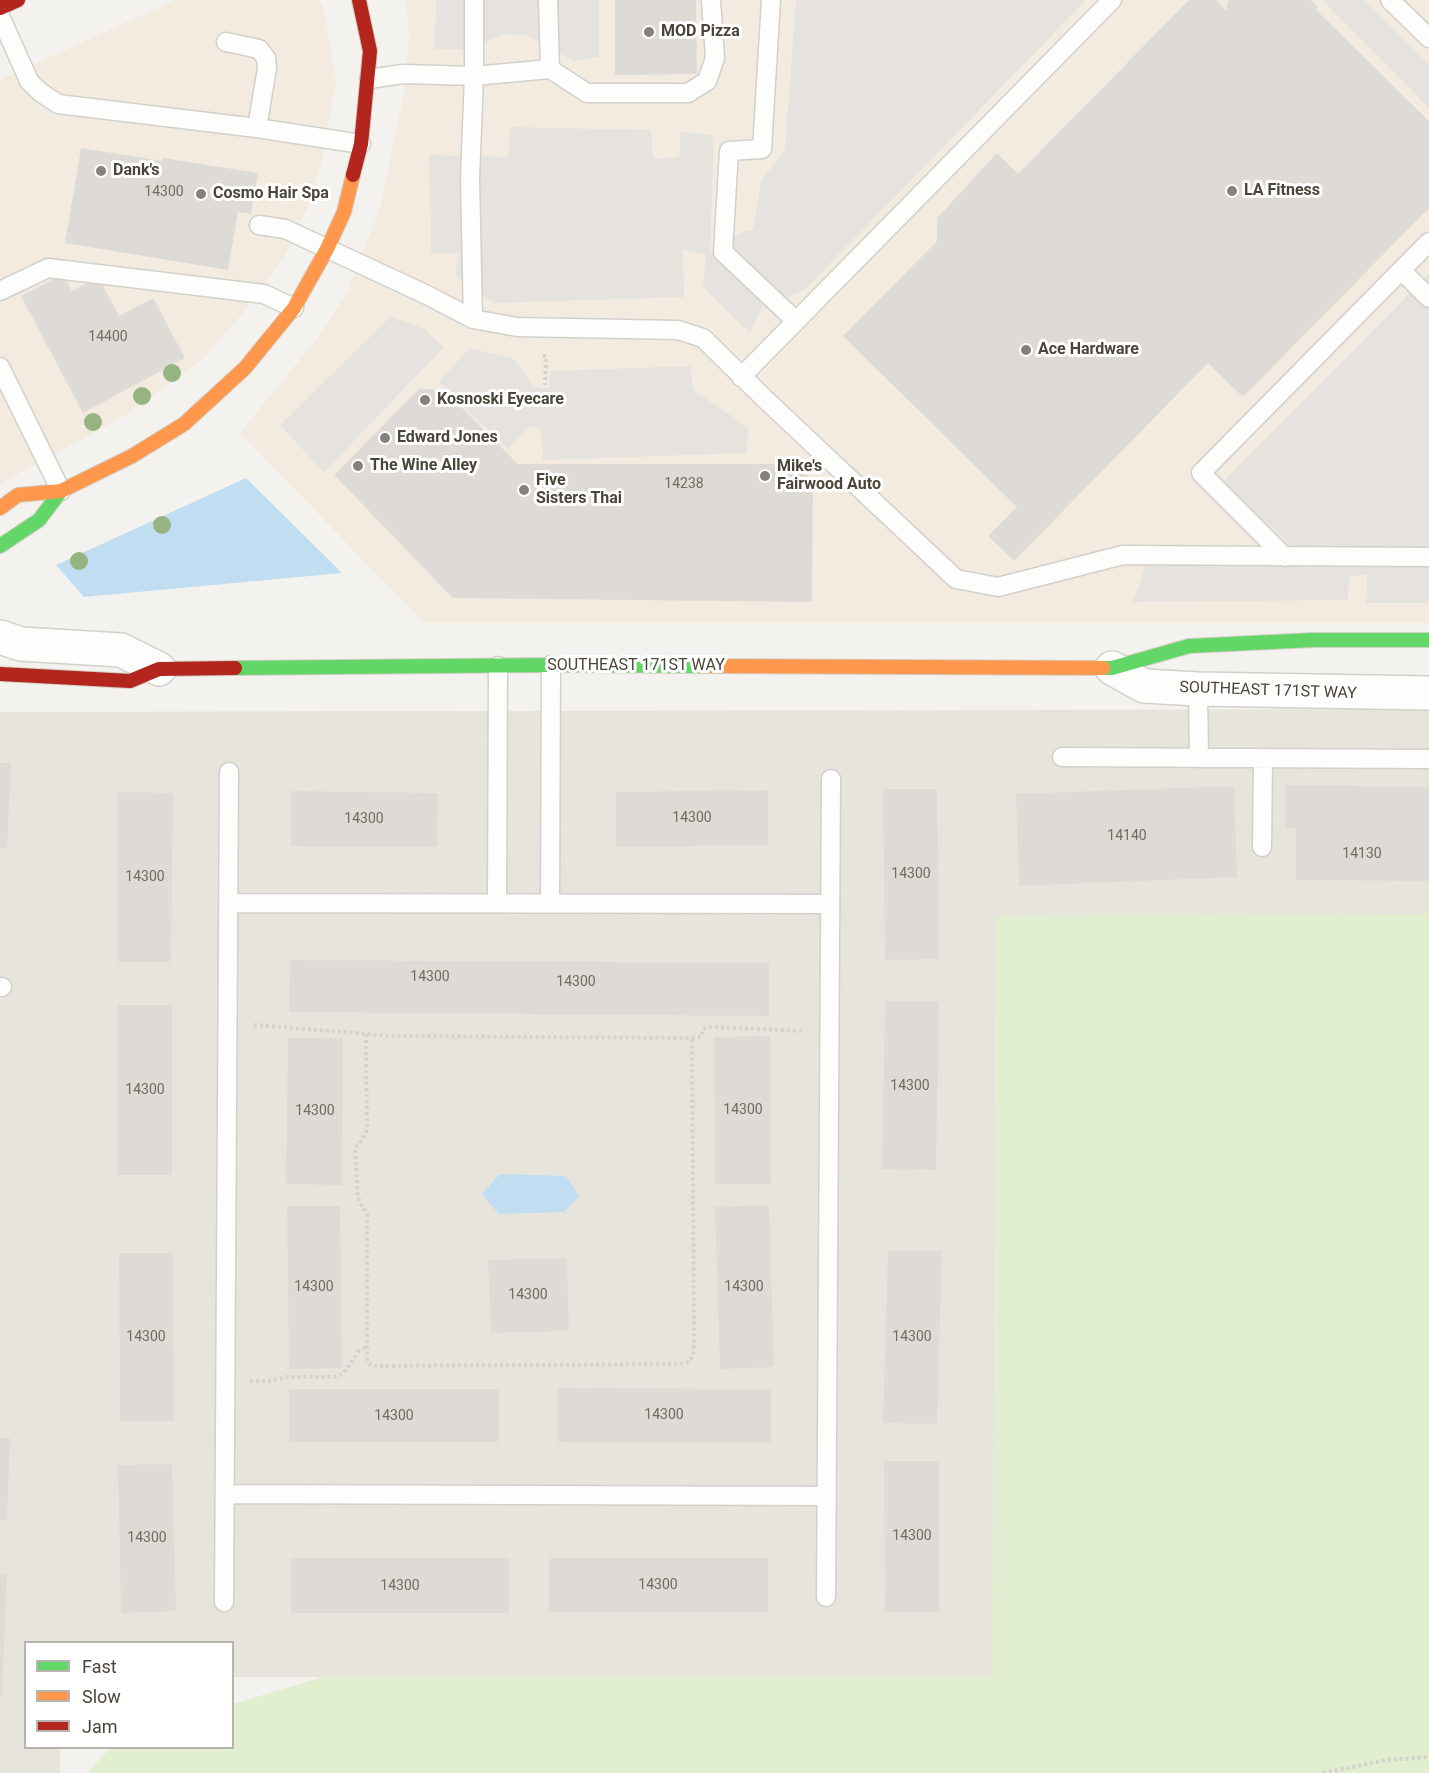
<!DOCTYPE html>
<style>
body{margin:0}
#map{position:relative;width:1429px;height:1773px;overflow:hidden;background:#f4f2ee;font-family:Roboto,sans-serif}
canvas{display:block}
.legend{position:absolute;left:24px;top:1641px;width:210px;height:108px;box-sizing:border-box;background:#fff;border:2px solid #b7b4b0;margin:0;padding:8px 10px;list-style:none;font-size:18px;color:#4b4439}
.legend li{display:flex;align-items:center;gap:12px;height:30px}
.legend b{width:30px;border:2px solid #b7b4b0}
</style>
<div id="map">
<canvas width="1429" height="1773"></canvas>
<ul class="legend">
<li><b style="height:8px;background:#63d668"></b>Fast</li>
<li><b style="height:8px;background:#ff974d"></b>Slow</li>
<li><b style="height:8px;background:#b3261e"></b>Jam</li>
</ul>
</div>
<script>
const c = document.querySelector('canvas').getContext('2d');
c.lineJoin = 'round';
function fill(path, color) { c.fillStyle = color; c.fill(path, 'evenodd'); }
const poly = rows => new Path2D(rows.map(r => 'M' + r).join(''));
function stroke(path, color, width, dash) { c.strokeStyle = color; c.lineWidth = width; c.lineCap = dash ? 'butt' : 'round'; c.setLineDash(dash || []); c.stroke(path); }
function write(font, color, halo, rows, align = 'center') {
  c.font = font + ' Roboto,sans-serif'; c.lineWidth = 6; c.setLineDash([]); c.textBaseline = 'middle'; c.strokeStyle = halo; c.fillStyle = color; for (const [text, x, y, turn = 0] of rows) {
    c.save(); c.translate(x, y); c.rotate((+turn || 0) * Math.PI / 180); c.textAlign = isNaN(turn) ? turn : align; if (halo) c.strokeText(text, 0, 0); c.fillText(text, 0, 0); c.restore();
  }
}
const residential = poly([
 [1429,709,1429,914,996,916,993,1678,233,1677,232,1642,26,1642,26,1748,60,1748,60,1773,0,1773,0,712]
]);
const commercial = poly([
 [175,0,319,0,324,9,336,81,321,166,307,209,283,258,242,314,202,360,126,415,0,484,0,80],
 [405,0,1429,0,1429,623,424,623,240,433,319,336,347,292,380,208,404,93,409,33]
]);
const green = poly([
 [1429,914,1429,1773,87,1773,110,1748,232,1748,233,1704,323,1677,993,1677,996,916]
]);
const parking = poly([
 [436,0,599,0,599,57,573,61,527,35,504,34,466,50,435,49],
 [796,0,1086,0,804,290,762,307,750,333,703,287,706,255,683,249,684,297,494,303,455,275,459,254,431,253,429,155,508,157,510,127,651,130,653,159,679,157,681,132,714,135,710,252,745,231,753,230,761,181,785,149],
 [1322,0,1365,0,1429,64,1429,108],
 [1429,274,1429,603,1366,603,1367,575,1349,576,1348,600,1133,602,1153,545,1292,547,1224,481],
 [391,316,424,329,444,347,324,472,280,425],
 [469,348,514,359,535,387,549,388,550,371,691,366,693,390,748,427,747,453,543,460,541,429,530,426,508,449,439,382]
]);
const water = poly([
 [246,478,342,573,84,597,56,565],
 [500,1174,566,1176,579,1196,564,1212,499,1214,482,1194]
]);
const building = poly([
 [615,0,696,0,697,74,615,75],
 [1189,0,1216,0,1226,11,1228,0,1311,0,1318,7,1316,10,1429,121,1429,208,1243,397,1208,363,1014,561,988,536,1017,507,843,336,937,241,937,218,997,153,1018,174],
 [81,148,163,161,163,158,258,173,251,214,238,212,228,270,65,243],
 [63,274,72,291,98,277,119,316,153,298,185,358,83,413,21,296],
 [419,389,444,390,518,464,795,464,813,481,812,602,453,598,334,475],
 [0,763,11,763,7,849,0,848],
 [1286,785,1429,787,1429,881,1296,880,1296,828,1285,828],
 [1234,786,1237,877,1019,886,1016,794],
 [883,789,937,789,939,959,885,960],
 [768,790,768,845,616,847,616,792],
 [291,791,438,793,437,847,291,846],
 [118,792,173,793,171,962,117,962],
 [290,960,769,963,769,1016,289,1012],
 [885,1001,939,1002,936,1170,882,1169],
 [118,1005,172,1005,172,1175,118,1175],
 [770,1036,771,1184,715,1184,714,1037],
 [288,1038,343,1038,342,1185,286,1184],
 [769,1205,774,1367,720,1369,715,1207],
 [287,1206,340,1206,342,1368,289,1369],
 [888,1250,942,1251,937,1424,883,1423],
 [119,1253,173,1253,174,1421,120,1422],
 [567,1258,569,1331,491,1333,488,1260],
 [558,1388,771,1389,771,1443,557,1442],
 [289,1389,499,1389,499,1442,289,1442],
 [0,1438,10,1438,7,1520,0,1520],
 [884,1461,939,1461,939,1612,885,1612],
 [172,1464,176,1611,121,1613,118,1465],
 [291,1558,509,1558,509,1613,291,1613],
 [549,1558,768,1558,768,1612,549,1612],
 [0,1574,7,1574,2,1696,0,1696]
]);
const path = poly([
 [543,356,546,356,545,385],
 [254,1025,393,1036,692,1038,701,1037,703,1029,710,1027,805,1031],
 [366,1034,367,1130,363,1139,355,1148,358,1198,367,1215,367,1361,371,1365,377,1366,680,1364,689,1362,693,1356,694,1344,692,1038],
 [250,1381,269,1381,288,1377,336,1377,344,1373,358,1352,366,1347],
 [1323,1773,1387,1760,1429,1757]
]);
const lane = poly([
 [474,0,474,76,550,69,548,0],
 [771,0,762,149,729,151,723,252,796,321],
 [1390,0,1429,38],
 [0,16,29,81,40,92,58,104,257,128,361,144],
 [226,42,259,49,266,58,267,68,257,128],
 [550,69,587,93,688,93,707,81,715,58,711,0],
 [369,79,403,74,474,76,470,178,473,319],
 [259,225,285,229,298,235,427,295,473,319,517,327,678,330,703,338,765,399,956,579,998,587,1123,555,1429,557],
 [1401,270,1429,298],
 [0,291,48,268,264,294,294,308],
 [0,367,61,491],
 [741,377,1112,0],
 [1285,557,1201,473,1429,242],
 [1198,689,1199,758],
 [1062,757,1429,759],
 [1262,847,1263,758],
 [229,903,830,904],
 [497,903,498,666],
 [550,903,551,665],
 [0,987,2,987],
 [225,1494,827,1496],
 [826,1597,831,779],
 [224,1602,229,772]
]);
const street = poly([
 [0,637,21,644,121,650,159,669],
 [1112,668,1144,686,1198,689,1429,693]
]);
const fast = poly([
 [0,546,39,520,61,491],
 [235,668,551,665,703,666],
 [1103,668,1112,668,1189,646,1313,640,1429,640]
]);
const slow = poly([
 [0,508,18,495,61,491,132,456,184,424,245,368,294,308,327,249,344,212,353,175],
 [703,666,1103,668]
]);
const jam = poly([
 [0,8,18,0],
 [353,175,361,144,370,51,359,0],
 [0,674,130,681,159,669,235,668]
]);
const trees = [
 [172,373],
 [142,396],
 [93,422],
 [162,525],
 [79,561]
];
const markers = [
 [649,32,6,"#868178"],
 [101,171,6,"#868178"],
 [1232,191,6,"#868178"],
 [201,194,6,"#868178"],
 [1026,350,6,"#868178"],
 [425,400,6,"#868178"],
 [385,438,6,"#868178"],
 [358,466,6,"#868178"],
 [765,476,6,"#868178"],
 [524,490,6,"#868178"]
];
const numberNames = [
 ["14300",164,192],
 ["14400",108,337],
 ["14238",684,484],
 ["14300",692,818],
 ["14300",364,819],
 ["14140",1127,836],
 ["14130",1362,854],
 ["14300",911,874],
 ["14300",145,877],
 ["14300",430,977],
 ["14300",576,982],
 ["14300",910,1086],
 ["14300",145,1090],
 ["14300",743,1110],
 ["14300",315,1111],
 ["14300",314,1287],
 ["14300",744,1287],
 ["14300",528,1295],
 ["14300",146,1337],
 ["14300",912,1337],
 ["14300",664,1415],
 ["14300",394,1416],
 ["14300",912,1536],
 ["14300",147,1538],
 ["14300",658,1585],
 ["14300",400,1586]
];
const poiNames = [
 ["MOD Pizza",661,32],
 ["Dank's",113,171],
 ["LA Fitness",1244,191],
 ["Cosmo Hair Spa",213,194],
 ["Ace Hardware",1038,350],
 ["Kosnoski Eyecare",437,400],
 ["Edward Jones",397,438],
 ["The Wine Alley",370,466],
 ["Mike's",777,467],
 ["Fairwood Auto",777,485],
 ["Five",536,481],
 ["Sisters Thai",536,499]
];
const streetNames = [
 ["SOUTHEAST 171ST WAY",636,666],
 ["SOUTHEAST 171ST WAY",1268,691,2]
];
fill(residential, '#e7e4dc');
fill(commercial, '#f3ebdf');
fill(green, '#e1eecf');
fill(parking, '#e6e3df');
fill(water, '#c0ddf1');
fill(building, '#dedbd6');
stroke(lane, '#d2d0cb', 21);
stroke(street, '#d2d0cb', 36);
stroke(fast, '#d3cfc5', 16);
stroke(slow, '#d3cfc5', 16);
stroke(jam, '#d3cfc5', 16);
stroke(path, '#d3d2cc', 4, [3, 3]);
stroke(lane, '#fdfdfc', 18);
stroke(street, '#fdfdfc', 33);
stroke(fast, '#63d668', 14);
stroke(slow, '#ff974d', 14);
stroke(jam, '#b3261e', 14);
c.fillStyle = '#96b382';
for (const [x, y] of trees) { c.beginPath(); c.arc(x, y, 9, 0, 2 * Math.PI); c.fill(); }
for (const [x, y, r, color] of markers) { const dot = new Path2D(); dot.arc(x, y, r, 0, 2 * Math.PI); c.fillStyle = color; c.fill(dot); stroke(dot, '#fff', 2); }
write('14px', '#706a61', null, numberNames);
write('bold 16px', '#4b4439', '#fff', poiNames, 'left');
write('16px', '#4b4439', '#fff', streetNames);
</script>
